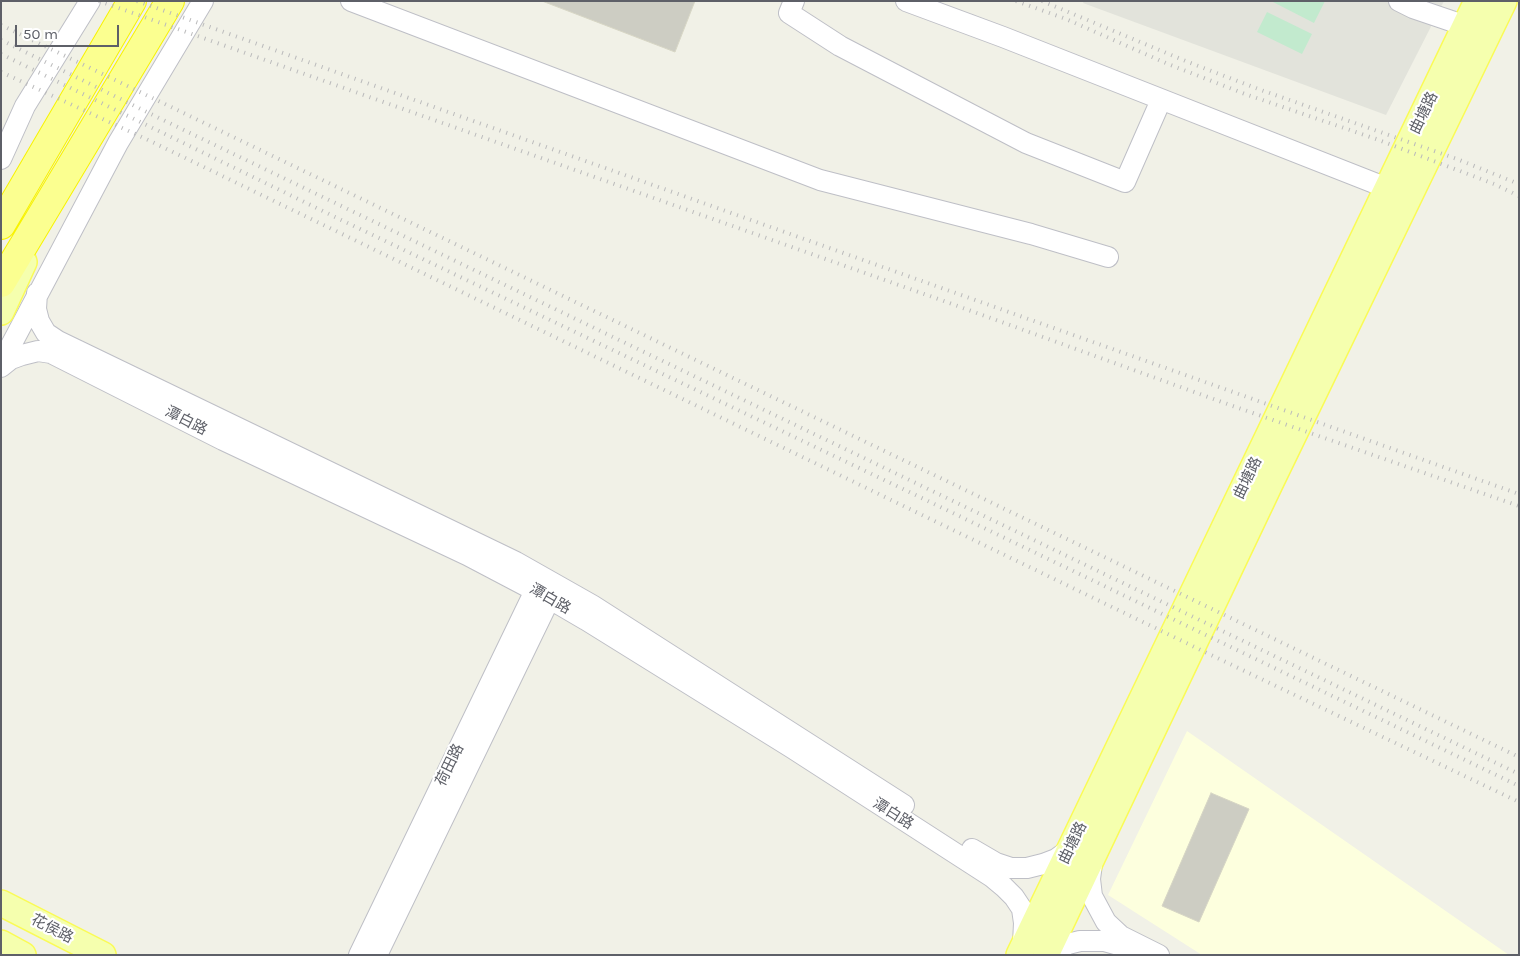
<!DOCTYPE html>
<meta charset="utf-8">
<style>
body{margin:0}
#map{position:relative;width:1520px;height:956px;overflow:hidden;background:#f1f1e7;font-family:Karla,sans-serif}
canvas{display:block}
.frame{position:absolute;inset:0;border:2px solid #5e6068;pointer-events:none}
.scale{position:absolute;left:15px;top:25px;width:104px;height:22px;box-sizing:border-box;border:2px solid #5e6068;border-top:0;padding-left:6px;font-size:15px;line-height:18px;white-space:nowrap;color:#5e6068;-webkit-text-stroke:4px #fff;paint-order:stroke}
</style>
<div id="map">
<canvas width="1520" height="956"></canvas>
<div class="frame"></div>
<div class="scale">50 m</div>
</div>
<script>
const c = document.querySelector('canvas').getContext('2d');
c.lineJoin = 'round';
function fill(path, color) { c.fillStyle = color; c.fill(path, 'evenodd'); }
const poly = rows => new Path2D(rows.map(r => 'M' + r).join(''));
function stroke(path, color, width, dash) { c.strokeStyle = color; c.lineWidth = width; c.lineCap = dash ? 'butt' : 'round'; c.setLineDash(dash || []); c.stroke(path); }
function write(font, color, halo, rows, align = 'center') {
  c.font = font + ' Karla,"Noto Sans SC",sans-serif'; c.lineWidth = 4.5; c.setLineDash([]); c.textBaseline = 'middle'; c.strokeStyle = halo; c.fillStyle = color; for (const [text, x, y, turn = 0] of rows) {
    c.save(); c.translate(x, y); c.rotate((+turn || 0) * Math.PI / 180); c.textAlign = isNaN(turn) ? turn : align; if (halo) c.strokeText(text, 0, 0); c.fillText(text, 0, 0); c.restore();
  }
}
const commercial = poly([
 [1187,731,1509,955,1202,955,1108,895]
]);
const industrial = poly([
 [1084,1,1444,1,1386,115,1083,3]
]);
const green = poly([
 [1271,1,1325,1,1314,23],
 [1267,12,1312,34,1302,54,1257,32]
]);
const building = poly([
 [542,1,695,1,675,52,542,1],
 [1211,793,1249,809,1199,922,1162,906,1211,793]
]);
const minor = poly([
 [351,1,820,180,1031,234,1108,257],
 [794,1,789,13,840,46,1026,143,1125,182,1161,100],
 [906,1,1003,37,1387,188],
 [1399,1,1413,8,1466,26],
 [1,159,25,106,90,1],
 [37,293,36,309,39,321,46,333,58,341,516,562,592,605,904,805],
 [1,364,118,143,203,1],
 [1,367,11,359,22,355,38,351,51,353,223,440,467,555,545,596,586,620,792,748,992,877,1004,887,1014,897,1022,909,1024,923,1023,943],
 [972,849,996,863,1011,868,1027,868,1043,864,1056,859,1071,848],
 [1092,864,1090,879,1092,896,1106,922,1121,936,1159,955],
 [359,955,541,578],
 [377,955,555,588],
 [1050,955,1068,944,1080,941,1104,941,1118,945,1130,951]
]);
const major = poly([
 [1,312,24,262],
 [1,903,103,955],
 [1,943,23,955],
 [1019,955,1477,1],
 [1046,955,1270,484,1504,1]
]);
const highway = poly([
 [1,225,132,1],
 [1,283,170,1]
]);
const rail = poly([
 [99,1,941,300,1230,405,1519,506],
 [137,1,1519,494],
 [1016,1,1066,19,1168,64,1245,94,1376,139,1494,184,1519,196],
 [1042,1,1188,62,1261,90,1457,159,1519,184],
 [1,25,1519,757],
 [1,40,159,118,1519,774],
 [1,54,333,216,928,501,1519,786],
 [1,72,146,139,1209,654,1519,802]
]);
const streetNames = [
 ["曲塘路",1424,113,-64],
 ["潭白路",186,421,27],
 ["曲塘路",1248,478,-64],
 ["潭白路",550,599,30],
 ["荷田路",450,765,-64],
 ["潭白路",893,814,32],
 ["曲塘路",1073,843,-64],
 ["花侯路",52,929,27]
];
fill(commercial, '#fdffde');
fill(industrial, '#e2e3db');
fill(green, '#c2eace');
fill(building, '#cdcdc3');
stroke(building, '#d7d6c5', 1);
stroke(minor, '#bebfc6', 22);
stroke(major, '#fafb56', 28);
stroke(highway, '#f8f300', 30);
stroke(minor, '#fff', 20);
stroke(major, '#f5ffae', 25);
stroke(highway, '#fbff90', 28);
stroke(rail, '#bababb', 4, [1, 6]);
write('15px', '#5e6068', '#fff', streetNames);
</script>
